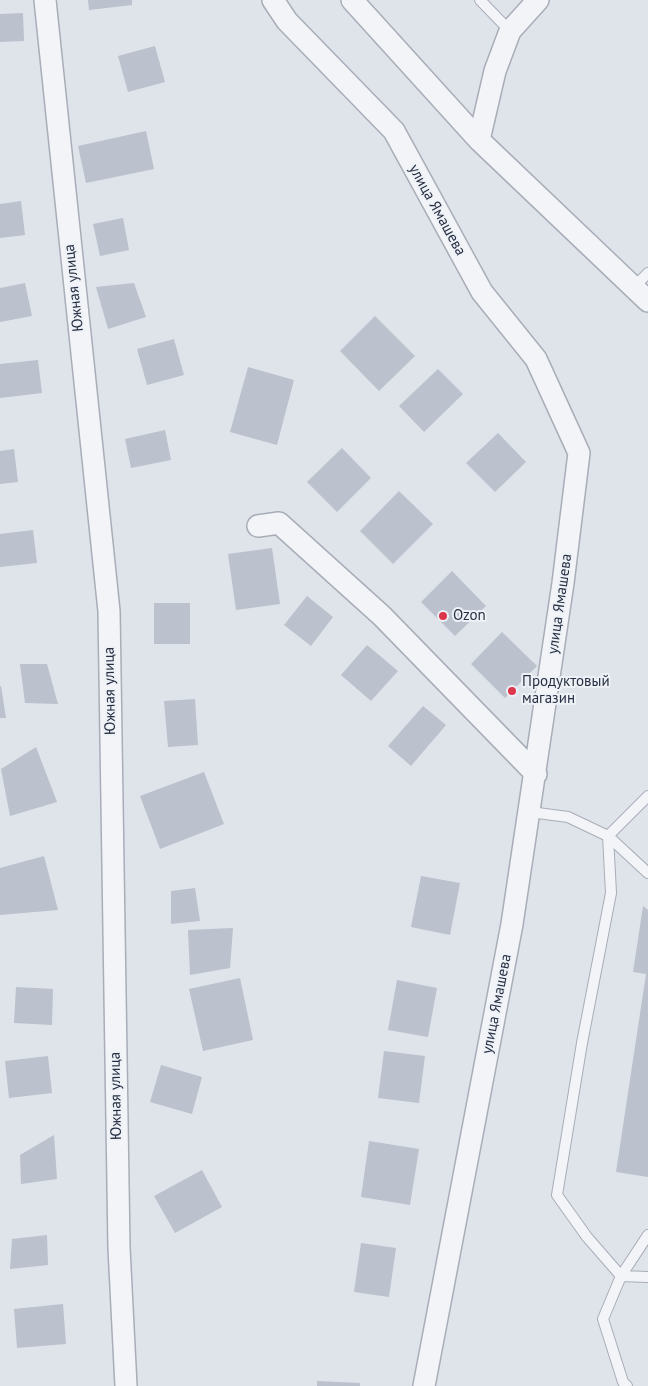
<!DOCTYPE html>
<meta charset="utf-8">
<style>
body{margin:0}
canvas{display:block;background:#dfe3ea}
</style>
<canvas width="648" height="1386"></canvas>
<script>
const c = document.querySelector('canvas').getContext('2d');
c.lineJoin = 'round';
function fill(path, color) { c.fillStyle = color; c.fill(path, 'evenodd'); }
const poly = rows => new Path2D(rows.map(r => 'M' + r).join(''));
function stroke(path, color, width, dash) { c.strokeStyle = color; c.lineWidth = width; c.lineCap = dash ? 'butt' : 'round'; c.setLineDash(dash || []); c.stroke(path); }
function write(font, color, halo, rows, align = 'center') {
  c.font = font + ' "PT Sans",sans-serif'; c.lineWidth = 4; c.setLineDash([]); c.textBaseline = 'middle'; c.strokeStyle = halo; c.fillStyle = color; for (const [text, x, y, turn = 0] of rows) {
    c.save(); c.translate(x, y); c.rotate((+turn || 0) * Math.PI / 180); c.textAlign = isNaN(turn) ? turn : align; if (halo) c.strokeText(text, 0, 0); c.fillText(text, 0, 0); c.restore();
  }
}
const building = poly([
 [88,0,132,0,132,5,89,10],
 [23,13,24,41,0,42,0,14],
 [155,46,165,82,128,92,118,56],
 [146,131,154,169,86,183,78,146],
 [21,201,25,235,0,238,0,204],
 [123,218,129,250,100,256,93,224],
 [25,283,32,316,0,322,0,288],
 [134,283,146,317,108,329,96,287],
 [375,316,415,356,379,391,340,351],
 [174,339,184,375,147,385,137,349],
 [38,360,42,393,0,398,0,364],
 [248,367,294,380,277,445,230,432],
 [438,369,463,394,424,432,399,406],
 [165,430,171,460,131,468,125,439],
 [498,433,526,462,495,492,466,463],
 [342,448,371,478,337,512,307,482],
 [14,449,18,482,0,484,0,451],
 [399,491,433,524,393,564,360,531],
 [33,530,37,563,0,567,0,534],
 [272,548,280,604,236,610,228,554],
 [452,571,486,606,455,636,421,602],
 [307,596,333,617,311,646,284,625],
 [154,603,190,603,190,644,154,644],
 [502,632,537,666,505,698,471,664],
 [367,645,398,671,371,701,341,675],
 [20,664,47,664,58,704,25,703],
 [0,686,1,686,6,718,0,718],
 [195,699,198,745,168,747,164,701],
 [423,706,446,725,411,766,388,746],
 [36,747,57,802,10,816,1,769],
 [204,772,224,824,160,849,140,796],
 [44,856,58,910,0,915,0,868],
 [421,876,460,883,450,935,411,927],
 [195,888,200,921,171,924,171,891],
 [643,906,648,910,648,1177,616,1172,646,974,633,972],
 [233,928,230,968,190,975,188,930],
 [240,978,253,1040,203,1051,189,989],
 [397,980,437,988,428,1037,388,1030],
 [16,987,53,989,52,1025,14,1023],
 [384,1051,425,1056,419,1103,378,1098],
 [48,1056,52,1093,9,1098,5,1061],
 [161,1065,202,1077,192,1114,150,1102],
 [54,1135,57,1179,21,1184,20,1155],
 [369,1141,419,1149,410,1205,361,1197],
 [202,1170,222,1207,175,1233,154,1196],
 [47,1235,48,1265,10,1269,12,1239],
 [361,1243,396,1248,389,1297,354,1292],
 [63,1304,66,1344,17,1348,14,1309],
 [317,1381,360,1383,360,1386,317,1386]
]);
const service = poly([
 [480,0,510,31],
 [634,287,648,273],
 [648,796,608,836,611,893,582,1043,557,1195,587,1237,621,1276,648,1235],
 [530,812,568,817,608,836,648,873],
 [627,1386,623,1382,603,1319,621,1276,648,1277]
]);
const minor = poly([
 [45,0,109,611,119,1248,126,1386],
 [273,0,287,21,394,131,482,292,536,359,579,453,563,583,512,924,424,1386],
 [352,0,479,140,648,301],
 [479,140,495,71,510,31,538,0],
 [258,526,279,523,382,616,536,774]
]);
const markers = [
 [443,616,5,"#dc364b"],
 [512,691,5,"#dc364b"]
];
const streetNames = [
 ["улица Ямашева",437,210,61],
 ["Южная улица",74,288,-96],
 ["улица Ямашева",560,604,-82],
 ["Южная улица",110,691,-91],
 ["улица Ямашева",497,1004,-79],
 ["Южная улица",116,1096,-91]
];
const poiNames = [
 ["Ozon",453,616],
 ["Продуктовый",522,682],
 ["магазин",522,699]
];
fill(building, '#bbc1cd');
stroke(service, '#a8adb8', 12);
stroke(minor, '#a8adb8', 24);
stroke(service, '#f2f4f7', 10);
stroke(minor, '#f2f4f7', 21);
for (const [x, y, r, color] of markers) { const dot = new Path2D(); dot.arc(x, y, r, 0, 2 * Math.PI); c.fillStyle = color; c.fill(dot); stroke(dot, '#eef2f7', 2); }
write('15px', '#262f42', '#eef2f7', streetNames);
write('15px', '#262f42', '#eef2f7', poiNames, 'left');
</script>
